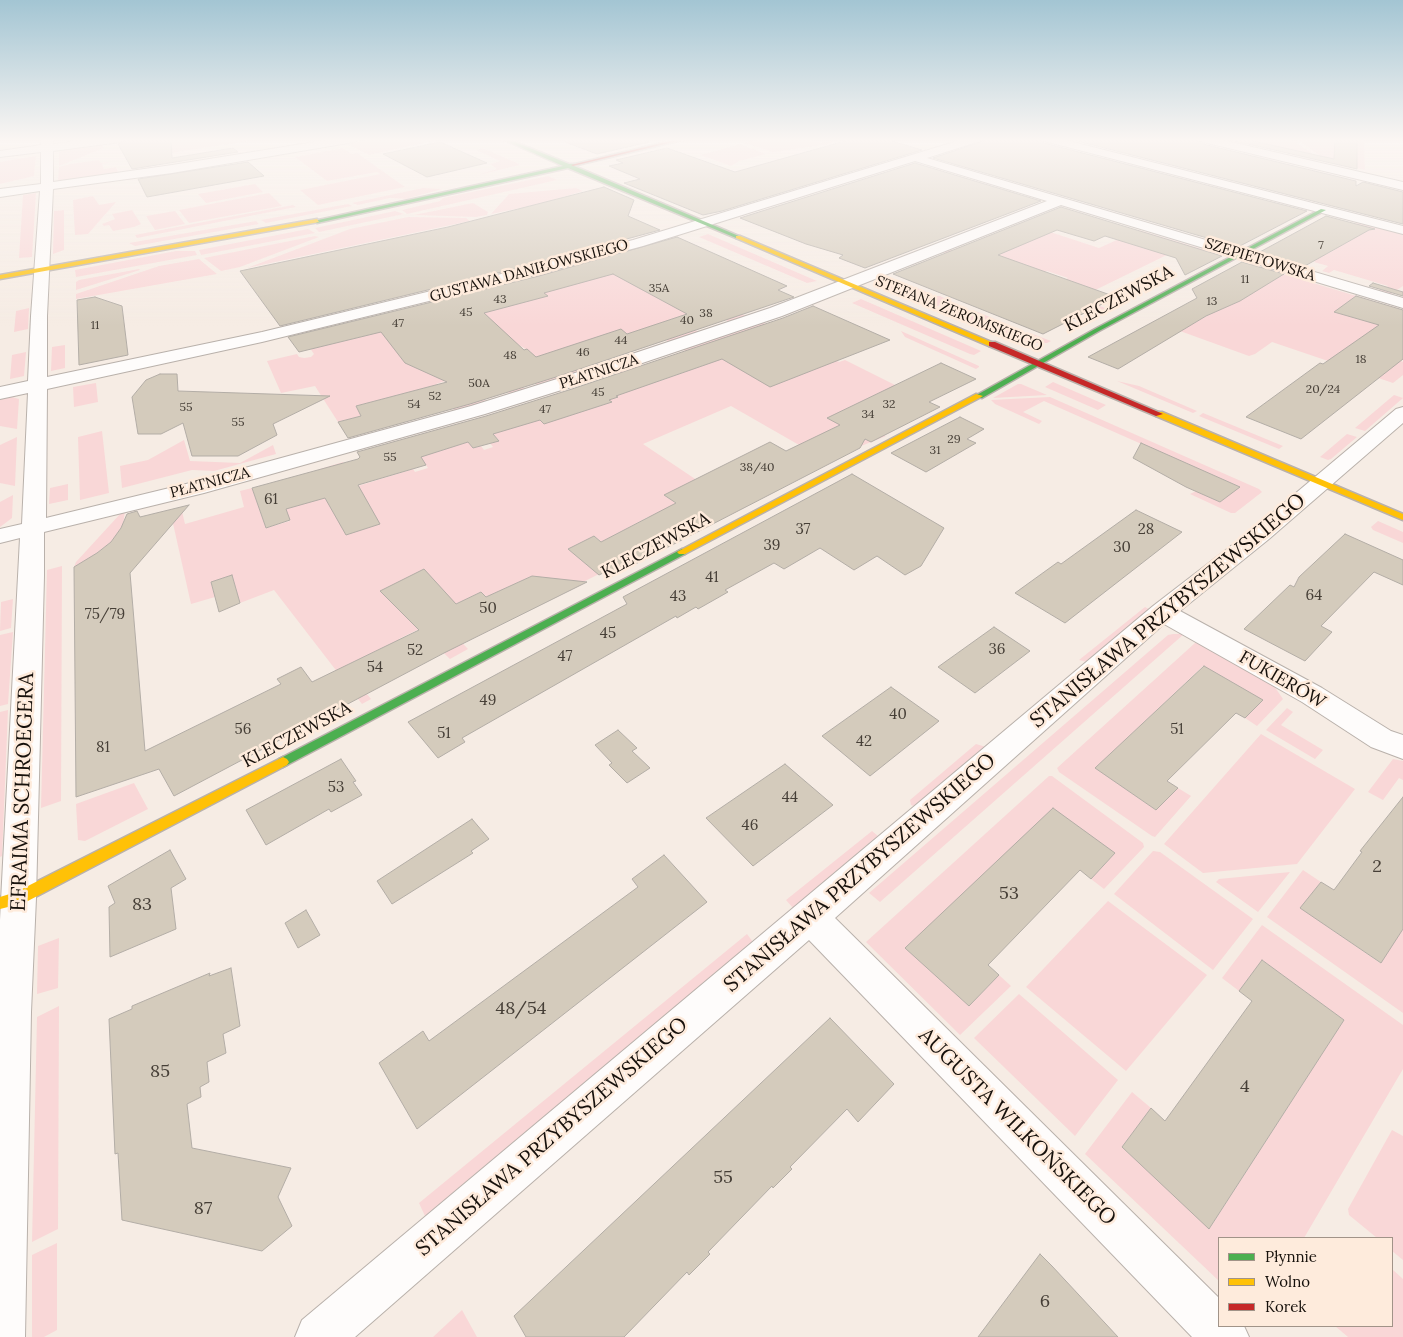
<!DOCTYPE html>
<meta charset="utf-8">
<style>
body{margin:0}
#map{position:relative;width:1403px;height:1337px;overflow:hidden;background:#f6ece4;font-family:Lora,serif}
canvas{display:block}
.legend{position:absolute;left:1218px;top:1237px;width:175px;height:90px;box-sizing:border-box;background:#feebdc;border:1px solid #a19388;margin:0;padding:6px 9px;list-style:none;font-size:15px;color:#16100b}
.legend li{display:flex;align-items:center;gap:10px;height:25px}
.legend b{width:25px;border:1px solid #a19388}
</style>
<div id="map">
<canvas width="1403" height="1337"></canvas>
<ul class="legend">
<li><b style="height:6px;background:#4caf50"></b>Płynnie</li>
<li><b style="height:6px;background:#ffc107"></b>Wolno</li>
<li><b style="height:6px;background:#c62828"></b>Korek</li>
</ul>
</div>
<script>
const c = document.querySelector('canvas').getContext('2d');
c.lineJoin = 'round';
function fill(path, color) { c.fillStyle = color; c.fill(path, 'evenodd'); }
const poly = rows => new Path2D(rows.map(r => 'M' + r).join(''));
function stroke(path, color, width, dash) { c.strokeStyle = color; c.lineWidth = width; c.lineCap = dash ? 'butt' : 'round'; c.setLineDash(dash || []); c.stroke(path); }
function write(font, color, halo, rows, align = 'center') {
  c.font = font + ' Lora,serif'; c.lineWidth = 5; c.setLineDash([]); c.textBaseline = 'middle'; c.strokeStyle = halo; c.fillStyle = color; for (const [text, x, y, turn = 0] of rows) {
    c.save(); c.translate(x, y); c.rotate((+turn || 0) * Math.PI / 180); c.textAlign = isNaN(turn) ? turn : align; if (halo) c.strokeText(text, 0, 0); c.fillText(text, 0, 0); c.restore();
  }
}
const green = poly([
 [168,139,260,139,152,156],
 [374,139,442,139,369,155,347,144],
 [761,139,807,139,821,143,844,139,824,145,773,152,744,143],
 [1257,139,1291,139,1322,160,1253,141],
 [1296,139,1364,139,1365,170,1329,162],
 [740,144,766,154,739,161,731,166,700,155],
 [96,145,102,145,104,148,59,166,59,152,68,148],
 [343,148,352,154,357,153,405,187,318,205,300,190,380,174,377,172,327,181,295,157],
 [483,148,517,163,520,165,478,175,497,169,490,164,500,161,476,150],
 [36,156,34,176,0,184,0,162],
 [99,160,101,163,111,162,102,164,104,169,116,167,118,172,112,175,66,182,58,181,59,167,70,164],
 [548,176,557,180,407,214,402,210,440,201,443,198],
 [255,184,263,192,206,203,198,194],
 [423,188,442,189,406,199,390,198,358,205,352,203],
 [576,188,583,191,540,204,491,214,509,194],
 [36,193,32,257,19,258,23,195],
 [269,193,282,206,189,223,179,210],
 [93,196,99,205,116,202,88,234,75,235,73,200],
 [473,203,488,212,487,215,476,217,414,215],
 [348,204,352,206,266,223,261,220],
 [293,205,296,207,137,238,135,235],
 [64,210,64,250,53,254,54,211],
 [132,210,141,224,134,227,113,231,109,225,104,226,102,224,115,219,112,214],
 [175,211,185,224,155,230,146,216],
 [395,211,404,214,319,232,315,228],
 [408,217,466,218,470,221,247,268,350,229],
 [256,221,259,224,135,246,129,243],
 [1357,223,1403,234,1403,286,1391,294,1379,291,1388,286,1334,270,1329,273,1322,271,1328,266,1314,262,1318,258,1309,250,1325,255,1336,249,1327,241,1342,245,1353,239,1353,225],
 [1026,224,1099,248,1139,230,1216,253,1203,260,1175,251,1079,298,1108,309,1103,311,1045,289,1068,278,1047,271,1024,282,942,252,949,249,977,259],
 [308,229,315,233,201,255,199,250],
 [708,234,817,281,807,283,699,237],
 [315,236,319,237,240,267,221,271,204,258],
 [176,251,195,251,197,255,76,277,75,270],
 [199,259,217,274,76,299,76,294,159,266],
 [1242,263,1250,264,1403,310,1399,360,1403,362,1403,375,1393,383,1272,342,1255,354,1249,356,1180,331,1219,309],
 [571,267,580,272,616,273,696,290,748,317,731,323,714,313,669,320,703,333,672,344,650,329,631,336,621,330,568,359,584,372,538,386,508,360,531,352,517,344,500,348,494,361,526,390,511,395,506,390,481,397,487,402,455,411,446,402,460,397,445,381,436,384,437,385,356,406,361,416,338,422,315,386,281,393,267,361,297,354,299,357,304,358,311,357,314,354,305,341,325,336,331,344,368,335,519,281,536,292,542,284,532,277],
 [139,269,140,270,76,290,76,282,79,280],
 [886,284,915,287,933,295,917,300,883,286],
 [936,296,940,296,963,307,954,311,940,305,935,307,924,302],
 [861,299,981,351,974,355,970,354,852,303],
 [29,308,28,329,14,332,16,311],
 [970,310,973,310,1023,331,1006,337,958,317,957,315],
 [762,322,839,362,845,360,895,385,863,425,886,436,861,446,831,429,820,457,731,406,643,444,731,503,664,495,700,520,648,517,602,542,594,536,568,549,599,574,561,593,544,578,532,576,487,597,481,592,435,614,468,649,450,659,419,629,399,639,400,640,347,665,353,677,371,699,362,704,274,590,240,603,232,576,211,582,215,597,191,604,170,510,181,507,185,524,244,507,240,491,252,488,266,528,290,521,284,509,328,486,320,469,343,462,358,486,413,469,415,472,428,468,417,452,435,452,468,442,473,448,481,446,484,450,493,447,490,443,499,440,490,431,617,397,615,395,624,379,614,372,637,365,660,381,706,364,682,349],
 [901,331,979,366,979,367,976,369,905,337],
 [1027,333,1030,333,1051,341,1047,343,1022,343,1014,340,1014,339],
 [65,345,65,368,51,371,52,347],
 [26,352,24,376,10,379,12,355],
 [1117,381,1139,386,1197,411,1193,413],
 [1053,382,1106,405,1098,410,1045,387],
 [96,383,98,402,74,407,73,387],
 [1018,384,1021,384,1047,395,993,398],
 [1394,395,1403,398,1365,431,1355,428],
 [12,397,19,399,17,429,0,426,0,398],
 [1050,397,1259,489,1262,492,1235,513,1231,513,1190,494,1196,491,1220,502,1239,487,1044,401,1023,412,1042,421,1039,424,995,404,991,400],
 [1203,413,1283,446,1279,449,1199,416],
 [102,431,109,493,80,500,78,437],
 [1347,434,1357,437,1331,459,1328,460,1320,457],
 [17,437,15,486,0,483,0,445],
 [184,440,190,461,240,463,273,445,276,454,214,471,192,470,122,488,120,466,148,460],
 [68,484,68,500,49,504,50,488],
 [13,495,12,518,0,527,0,502],
 [125,511,123,525,111,542,90,558,74,567,76,562,121,513],
 [1378,521,1403,532,1403,543,1373,530,1371,527],
 [62,566,61,801,41,808,47,570],
 [13,599,11,628,0,631,1,602],
 [1145,607,1151,610,1087,662,1079,660],
 [13,632,8,704,0,706,0,635],
 [1173,634,1184,634,880,902,869,893,1168,635],
 [1195,643,1200,643,1274,686,1283,699,1257,726,1245,718,1262,700,1203,666,1096,768,1156,810,1178,788,1191,796,1155,837,1152,836,1059,772,1057,768],
 [1287,708,1293,712,1281,725,1323,750,1315,759,1266,730],
 [8,710,2,856,0,857,0,712],
 [1261,734,1355,789,1297,864,1203,873,1164,844],
 [976,744,986,747,916,807,911,805,910,800],
 [1393,759,1403,761,1403,780,1399,778,1383,800,1368,792],
 [1049,776,1052,776,1143,843,1144,847,1104,889,1091,879,1115,853,906,948,969,1006,999,975,1011,986,960,1035,866,942],
 [134,783,148,809,85,841,78,840,76,804],
 [872,831,878,836,793,908,786,900],
 [1153,851,1160,852,1253,919,1213,970,1114,894],
 [1303,870,1321,882,1301,908,1380,963,1403,929,1403,1013,1267,917],
 [1290,872,1258,912,1216,882,1219,879],
 [1108,901,1207,975,1126,1071,1026,987],
 [1262,925,1403,1025,1403,1069,1304,1238,1219,1238,1219,1281,1085,1154,1132,1092,1151,1108,1122,1147,1210,1228,1344,1020,1262,960,1239,991,1222,978],
 [747,934,753,942,425,1216,419,1203],
 [59,938,58,988,37,994,38,946],
 [1019,994,1118,1080,1075,1136,974,1038],
 [59,1006,58,1229,32,1242,37,1017],
 [1392,1130,1403,1136,1403,1260,1392,1251,1392,1238,1377,1238,1349,1215,1348,1209],
 [57,1243,57,1330,44,1337,32,1337,32,1255],
 [1392,1269,1403,1279,1403,1337,1348,1337,1335,1326,1392,1326],
 [462,1310,477,1337,433,1337]
]);
const building = poly([
 [128,139,171,139,172,158,233,148,238,152,132,169,118,144,128,139],
 [566,139,642,139,649,142,597,154,565,142,566,139],
 [852,139,885,139,922,150,722,211,703,215,624,183,640,179,609,166,623,163,616,160,667,148,735,172,852,139],
 [990,139,1040,139,1044,143,1307,211,1238,247,933,158,990,139],
 [1069,139,1195,139,1203,144,1356,181,1356,186,1363,182,1403,192,1403,224,1069,139],
 [1226,139,1244,139,1334,159,1335,139,1357,139,1357,169,1226,139],
 [440,142,487,163,427,177,383,154,440,142],
 [248,162,264,176,147,197,138,179,248,162],
 [915,163,1041,201,865,268,839,258,843,255,806,244,740,218,915,163],
 [604,187,634,200,628,216,660,230,530,265,280,326,240,271,448,227,604,187],
 [1061,207,1222,256,1185,275,1176,258,1105,236,1094,241,1057,230,998,255,1116,297,1043,334,893,274,1061,207],
 [1326,216,1375,229,1369,230,1303,267,1258,253,1326,216],
 [677,237,787,286,778,290,794,297,556,377,470,404,348,438,338,422,361,416,356,406,447,382,405,363,381,332,299,352,288,337,539,276,677,237],
 [613,274,687,314,627,334,621,329,536,357,527,349,524,350,484,313,548,296,544,293,613,274],
 [1242,262,1284,274,1240,301,1206,316,1118,369,1088,357,1197,298,1192,289,1242,262],
 [1373,283,1403,292,1403,296,1369,286,1373,283],
 [1356,296,1403,310,1403,359,1301,439,1246,417,1320,363,1323,364,1379,325,1334,312,1356,296],
 [95,297,122,306,128,355,79,365,77,300,95,297],
 [813,306,890,340,770,387,722,359,616,396,618,397,609,400,612,402,544,424,540,420,493,434,499,441,473,448,468,442,421,457,426,465,358,485,380,524,346,535,325,498,286,509,290,520,266,528,252,488,358,459,360,457,357,452,486,416,572,389,783,318,813,306],
 [941,363,976,379,929,402,940,407,871,442,865,439,860,448,612,576,609,570,599,575,568,549,594,536,601,542,676,503,664,495,770,442,786,451,840,425,827,418,941,363],
 [160,374,177,374,178,391,330,396,273,424,277,435,238,456,192,456,183,423,161,434,138,434,132,397,146,380,160,374],
 [960,417,984,429,967,439,976,443,926,472,891,453,960,417],
 [1141,443,1240,487,1220,502,1186,487,1133,458,1141,443],
 [852,474,944,528,921,566,905,575,877,556,854,570,820,548,784,569,774,563,725,590,728,592,698,609,696,607,677,618,676,616,462,738,465,742,438,758,408,722,627,604,623,597,852,474],
 [189,505,130,573,145,751,281,684,277,679,301,667,312,682,419,630,380,591,424,569,456,604,481,592,486,597,532,576,587,582,444,653,174,796,159,769,76,797,74,567,97,553,111,542,121,528,127,514,137,511,140,517,189,505],
 [1136,510,1182,532,1065,623,1015,593,1058,562,1061,564,1136,510],
 [1345,534,1403,560,1403,585,1374,572,1321,626,1332,632,1305,661,1244,629,1290,585,1294,587,1299,577,1345,534],
 [232,575,240,603,219,612,211,582,232,575],
 [994,627,1030,651,975,693,938,667,994,627],
 [1204,666,1263,700,1245,718,1236,713,1167,781,1178,788,1156,810,1095,768,1204,666],
 [891,687,939,721,870,776,822,736,891,687],
 [618,730,637,748,632,751,650,768,627,783,609,765,612,763,595,745,618,730],
 [341,759,356,781,353,782,362,795,331,812,329,809,266,845,246,810,341,759],
 [785,764,833,805,753,866,706,818,785,764],
 [1403,797,1403,929,1381,963,1300,908,1321,882,1334,890,1362,852,1360,851,1403,797],
 [1053,808,1115,853,1091,879,1080,870,988,965,999,975,969,1006,905,948,1053,808],
 [472,819,489,839,471,851,473,853,392,904,377,881,472,819],
 [170,850,186,879,171,888,176,929,110,957,109,907,115,903,108,886,170,850],
 [664,855,707,902,417,1129,379,1063,423,1031,429,1041,638,887,632,879,664,855],
 [306,910,320,935,298,948,285,923,306,910],
 [1262,960,1344,1020,1209,1229,1122,1147,1151,1108,1165,1121,1252,1001,1239,991,1262,960],
 [231,968,240,1026,223,1034,226,1053,207,1062,209,1082,200,1087,201,1097,187,1104,192,1148,291,1168,278,1197,292,1226,262,1251,122,1220,118,1153,115,1154,109,1019,132,1009,132,1006,210,973,209,976,231,968],
 [830,1018,894,1084,858,1122,847,1109,790,1167,792,1169,773,1188,772,1186,708,1252,710,1254,689,1275,687,1272,624,1337,526,1337,514,1316,830,1018],
 [1040,1254,1052,1266,1118,1337,978,1337,1040,1254]
]);
const street = poly([
 [41,139,53,139,53,144,93,139,126,139,120,142,53,151,53,182,172,165,333,139,360,139,354,142,172,173,53,189,47,316,47,377,262,332,530,267,633,240,964,139,982,139,980,141,927,158,1403,298,1403,308,1061,205,782,316,571,387,485,414,204,493,44,532,44,576,36,898,31,1012,25,1337,0,1337,0,920,20,538,0,543,0,529,22,524,28,393,0,399,0,387,28,381,31,316,40,191,0,197,0,189,41,184,41,152,0,157,0,151,41,145,41,139],
 [915,161,1047,201,770,308,557,379,471,406,190,483,46,518,47,389,262,342,539,274,643,246,915,161],
 [1042,139,1061,139,1403,226,1403,234,1044,141,1042,139],
 [1197,139,1218,139,1403,182,1403,190,1203,142,1197,139],
 [1403,407,1403,423,1269,539,1180,611,1322,688,1391,731,1403,735,1403,759,1371,747,1302,702,1164,624,835,918,1219,1298,1219,1326,1244,1326,1249,1337,1192,1337,809,940,355,1337,295,1337,302,1320,1153,606,1253,529,1396,409,1403,407]
]);
const fast = poly([
 [502,139,508,139,569,164,575,164,574,166,741,237,736,238,568,168,317,223,314,221,563,166,502,139],
 [1321,209,1326,210,1099,331,982,398,975,396,1095,329,1321,209],
 [682,549,687,552,685,554,287,765,283,767,279,765,277,762,279,759,682,549]
]);
const slow = poly([
 [317,219,319,222,0,279,0,275,317,219],
 [736,236,740,236,996,344,989,346,736,238,736,236],
 [976,394,983,396,685,554,679,554,677,552,976,394],
 [1156,412,1162,412,1403,514,1403,520,1156,416,1156,412],
 [283,757,287,759,289,762,287,765,24,903,0,909,0,897,16,892,283,757]
]);
const jam = poly([
 [678,139,686,139,573,166,571,165,678,139],
 [989,342,995,342,1163,414,1156,416,989,346,989,342]
]);
const farNumbernames = [
 ["7",1321,246],
 ["11",1245,280],
 ["35A",659,289],
 ["43",500,300],
 ["13",1212,302],
 ["45",466,313],
 ["38",706,314],
 ["40",687,321],
 ["47",398,324],
 ["11",95,326],
 ["44",621,341],
 ["46",583,353],
 ["48",510,356],
 ["18",1361,360],
 ["50A",479,384],
 ["20/24",1323,390],
 ["45",598,393],
 ["52",435,397],
 ["54",414,405],
 ["32",889,405],
 ["55",186,408],
 ["47",545,410],
 ["34",868,415],
 ["55",238,423],
 ["29",954,440],
 ["31",935,451],
 ["55",390,458],
 ["38/40",757,468]
];
const farStreetnames = [
 ["SZEPIETOWSKA",1260,260,17],
 ["GUSTAWA DANIŁOWSKIEGO",529,271,-15],
 ["STEFANA ŻEROMSKIEGO",959,314,22],
 ["PŁATNICZA",599,372,-18],
 ["PŁATNICZA",210,483,-15]
];
const numberNames = [
 ["61",271,500],
 ["37",803,530],
 ["28",1146,530],
 ["39",772,546],
 ["30",1122,548],
 ["41",712,578],
 ["64",1314,596],
 ["43",678,597],
 ["50",488,609],
 ["75/79",105,615],
 ["45",608,634],
 ["36",997,650],
 ["52",415,651],
 ["47",565,657],
 ["54",375,668],
 ["49",488,701],
 ["40",898,715],
 ["56",243,730],
 ["51",1177,730],
 ["51",444,734],
 ["42",864,742],
 ["81",103,748],
 ["53",336,788],
 ["44",790,798],
 ["46",750,826]
];
const streetNames = [
 ["KLECZEWSKA",1119,299,-28],
 ["KLECZEWSKA",656,546,-28],
 ["FUKIERÓW",1282,680,30],
 ["KLECZEWSKA",297,735,-28]
];
const nearNumbernames = [
 ["2",1377,867],
 ["53",1009,894],
 ["83",142,905],
 ["48/54",521,1009],
 ["85",160,1072],
 ["4",1245,1087],
 ["55",723,1178],
 ["87",203,1209],
 ["6",1045,1302]
];
const nearStreetnames = [
 ["STANISŁAWA PRZYBYSZEWSKIEGO",1168,611,-40],
 ["EFRAIMA SCHROEGERA",23,792,-88],
 ["STANISŁAWA PRZYBYSZEWSKIEGO",860,873,-41],
 ["AUGUSTA WILKOŃSKIEGO",1017,1127,45],
 ["STANISŁAWA PRZYBYSZEWSKIEGO",552,1137,-41]
];
fill(green, '#f9d7d7');
fill(building, '#d4cbbc');
stroke(building, '#b3ada6', 1);
stroke(street, '#b9b1ab', 2);
stroke(fast, '#b9b1ab', 3);
stroke(slow, '#b9b1ab', 3);
stroke(jam, '#b9b1ab', 3);
fill(street, '#fefcfb');
fill(fast, '#4caf50');
fill(slow, '#ffc107');
fill(jam, '#c62828');
const sky = c.createLinearGradient(0, 0, 0, 326);
sky.addColorStop(0, '#a3c5d3');
sky.addColorStop(0.43, '#fbf6f3');
sky.addColorStop(1, '#fbf6f300');
c.fillStyle = sky;
c.fillRect(0, 0, 1403, 326);
write('12px', '#463f37', null, farNumbernames);
write('15px', '#16100b', '#feebdc', farStreetnames);
write('15px', '#463f37', null, numberNames);
write('18px', '#16100b', '#feebdc', streetNames);
write('18px', '#463f37', null, nearNumbernames);
write('21px', '#16100b', '#feebdc', nearStreetnames);
</script>
